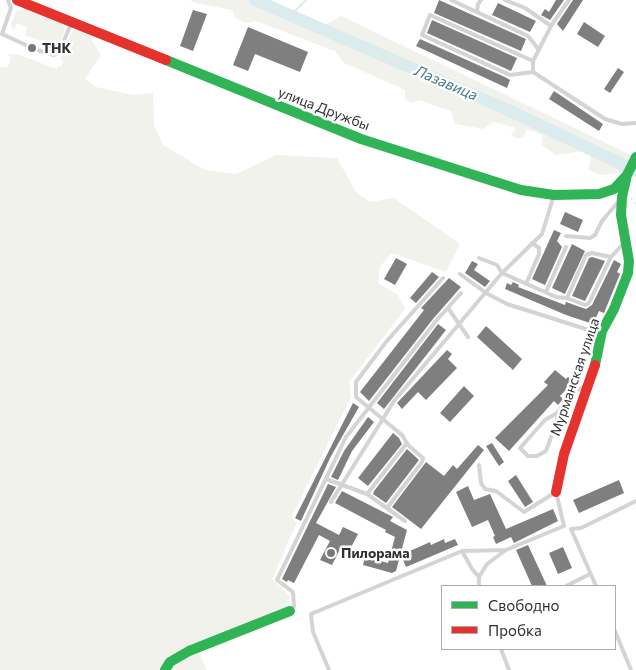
<!DOCTYPE html>
<meta charset="utf-8">
<style>
body{margin:0}
#map{position:relative;width:636px;height:670px;overflow:hidden;background:#fff;font-family:Commissioner,sans-serif}
canvas{display:block}
.legend{position:absolute;left:441px;top:585px;width:175px;height:65px;box-sizing:border-box;background:#fff;border:1px solid #acacac;margin:0;padding:6px 9px;list-style:none;font-size:15px;color:#303030}
.legend li{display:flex;align-items:center;gap:10px;height:25px}
.legend b{width:25px;border:1px solid #acacac}
</style>
<div id="map">
<canvas width="636" height="670"></canvas>
<ul class="legend">
<li><b style="height:6px;background:#30b455"></b>Свободно</li>
<li><b style="height:6px;background:#e5322d"></b>Пробка</li>
</ul>
</div>
<script>
const c = document.querySelector('canvas').getContext('2d');
c.lineJoin = 'round';
function fill(path, color) { c.fillStyle = color; c.fill(path, 'evenodd'); }
const poly = rows => new Path2D(rows.map(r => 'M' + r).join(''));
function stroke(path, color, width, dash) { c.strokeStyle = color; c.lineWidth = width; c.lineCap = dash ? 'butt' : 'round'; c.setLineDash(dash || []); c.stroke(path); }
function write(font, color, halo, rows, align = 'center') {
  c.font = font + ' Commissioner,sans-serif'; c.lineWidth = 5; c.setLineDash([]); c.textBaseline = 'middle'; c.strokeStyle = halo; c.fillStyle = color; for (const [text, x, y, turn = 0] of rows) {
    c.save(); c.translate(x, y); c.rotate((+turn || 0) * Math.PI / 180); c.textAlign = isNaN(turn) ? turn : align; if (halo) c.strokeText(text, 0, 0); c.fillText(text, 0, 0); c.restore();
  }
}
const green = poly([
 [190,0,262,0,325,25,341,16,631,155,631,163,623,173,600,175,588,170,591,157,585,151,555,155,542,145,543,135,526,129,524,136,518,139,511,135,516,128,494,122,483,129,455,124,451,111,419,100,411,103,405,99,405,90,344,63,335,51,256,21,245,23,236,18,232,10,196,3],
 [25,9,62,23,65,30,60,43,54,46,25,35,27,27,17,23,14,31,11,25,16,11],
 [75,30,83,31,89,36,101,55,85,79,96,87,133,95,153,93,154,125,163,145,205,170,236,174,276,155,337,158,356,192,370,202,394,198,460,244,446,272,391,253,380,267,378,283,398,295,405,309,349,382,351,397,291,518,297,522,272,579,290,596,285,612,196,646,207,670,0,670,0,67,8,67,11,57,7,55,11,54,20,55,56,69,58,66,61,67,63,61,60,60,71,33]
]);
const stream = poly([
 [291,15,306,0]
]);
const river = poly([
 [255,0,506,109,636,171]
]);
const building = poly([
 [439,0,526,39,521,51,434,13],
 [556,0,564,0,550,20,541,15,545,9,549,12],
 [573,0,583,0,563,31,557,24],
 [498,3,536,21,530,32,492,15],
 [193,10,207,14,193,51,180,46],
 [432,20,517,58,511,71,427,33],
 [584,22,605,36,598,47,577,34],
 [248,27,308,52,300,72,255,54,248,71,233,65],
 [420,39,507,78,510,80,507,88,416,46],
 [618,68,624,72,610,93,604,89],
 [554,91,603,124,599,131,549,99],
 [565,212,583,220,578,232,560,224],
 [554,230,561,233,557,241,562,247,545,285,532,279],
 [572,244,585,251,565,294,552,288],
 [592,257,605,261,585,301,572,296,589,258],
 [396,258,407,264,395,285,384,279],
 [614,260,621,264,617,272,620,274,604,313,599,311,593,324,566,315,505,289,507,283,511,285,513,282,519,285,518,287,565,305,566,302,586,309,592,305],
 [472,261,478,264,474,270,490,281,485,287,465,273],
 [432,272,439,277,416,303,410,298],
 [449,278,461,287,433,319,369,401,360,392,424,310,421,308],
 [438,324,446,330,384,409,377,403],
 [486,326,522,359,513,370,477,337],
 [447,350,452,354,448,359,457,368,426,400,418,392,402,409,397,403],
 [555,370,566,379,568,377,573,382,560,396,563,399,558,405,554,401,509,451,495,438,548,385,544,382],
 [464,386,474,396,450,422,440,413],
 [353,403,359,407,330,458,301,521,295,518],
 [368,417,374,422,352,451,338,480,331,477,344,451],
 [393,433,399,438,402,444,368,486,358,478],
 [492,443,504,462,499,466,486,446],
 [478,445,484,450,421,529,392,507,426,462,444,476,453,465,457,469],
 [407,449,419,460,386,503,373,494,374,491],
 [516,475,533,502,525,507,508,481],
 [619,480,624,493,579,513,573,500],
 [328,484,336,487,316,523,339,535,343,527,358,534,349,551,341,547,332,565,320,560,330,541,319,535,294,583,288,580,287,582,282,579],
 [468,486,474,500,490,494,506,529,553,509,558,521,514,543,511,537,496,544,493,537,495,536,488,520,472,527,456,492],
 [342,491,393,517,390,521,407,530,396,571,392,573,363,565,365,557,388,563,395,537,385,532,386,530,335,503],
 [444,539,445,543,455,539,458,545,406,567,401,555,430,542,431,545],
 [528,545,547,586,532,586,516,550],
 [563,547,572,568,558,574,549,553]
]);
const path = poly([
 [631,198,636,205]
]);
const lane = poly([
 [451,0,528,36,539,50],
 [505,0,525,8,551,26],
 [569,0,551,26,533,61,533,72,605,119,622,124,636,123],
 [477,12,478,4,481,0],
 [2,34,11,8,8,0],
 [2,34,28,46],
 [37,50,54,55,60,50,71,24],
 [533,72,510,75,422,35,430,15,533,61],
 [566,236,590,238,595,235,602,221,619,201],
 [479,258,497,265,502,273,556,297,567,298,585,305,589,303,611,257,624,243],
 [460,274,486,293,507,304,589,330,600,331],
 [526,284,539,254,539,248,532,243],
 [546,292,566,247],
 [567,298,586,255,592,253,611,257],
 [448,308,468,337],
 [557,413,557,421,546,451,537,456,528,456,520,448,545,420,557,413,576,391,585,386],
 [326,479,367,494,405,521],
 [367,494,407,443],
 [331,502,394,401,502,273,542,234,554,195],
 [387,508,422,462,423,458,408,445,402,435,356,397,356,382,386,342,443,278],
 [571,529,581,528,636,501],
 [571,529,596,586],
 [462,551,472,569,479,577],
 [479,586,479,577,487,564,506,550,564,526,556,492,524,512,496,491,485,489,481,483,479,465],
 [566,586,590,574],
 [291,610,294,606,293,592,277,580,346,437,436,321,461,293],
 [615,631,631,670],
 [501,649,509,670],
 [329,670,313,632,311,614,462,551,506,550]
]);
const fast = poly([
 [166,60,361,139,521,190,554,195,599,194,614,189,627,175],
 [595,365,602,331,614,309,628,273,629,261,621,215,622,197,627,175,636,157],
 [165,670,170,662,189,651,290,611]
]);
const jam = poly([
 [17,0,166,60],
 [556,492,564,454,595,365]
]);
const markers = [
 [32,48,5,"#787878"],
 [331,553,5,"#787878"]
];
const poiNames = [
 ["ТНК",42,48],
 ["Пилорама",341,553]
];
const streetNames = [
 ["улица Дружбы",324,109,21],
 ["Мурманская улица",575,377,-71]
];
const waterNames = [
 ["Лазавица",446,83,23]
];
fill(green, '#f1f2ec');
stroke(stream, '#dbebee', 2);
stroke(river, '#dbebee', 12);
fill(building, '#7f7f7f');
stroke(path, '#d3d3d3', 1, [2.5, 2.5]);
stroke(lane, '#d4d4d4', 4);
stroke(fast, '#30b455', 10);
stroke(jam, '#e5322d', 10);
for (const [x, y, r, color] of markers) { const dot = new Path2D(); dot.arc(x, y, r, 0, 2 * Math.PI); c.fillStyle = color; c.fill(dot); stroke(dot, '#fff', 2); }
write('bold 14px', '#303030', '#fff', poiNames, 'left');
write('14px', '#303030', '#fff', streetNames);
write('italic 15px', '#457d8b', '#fff', waterNames);
</script>
